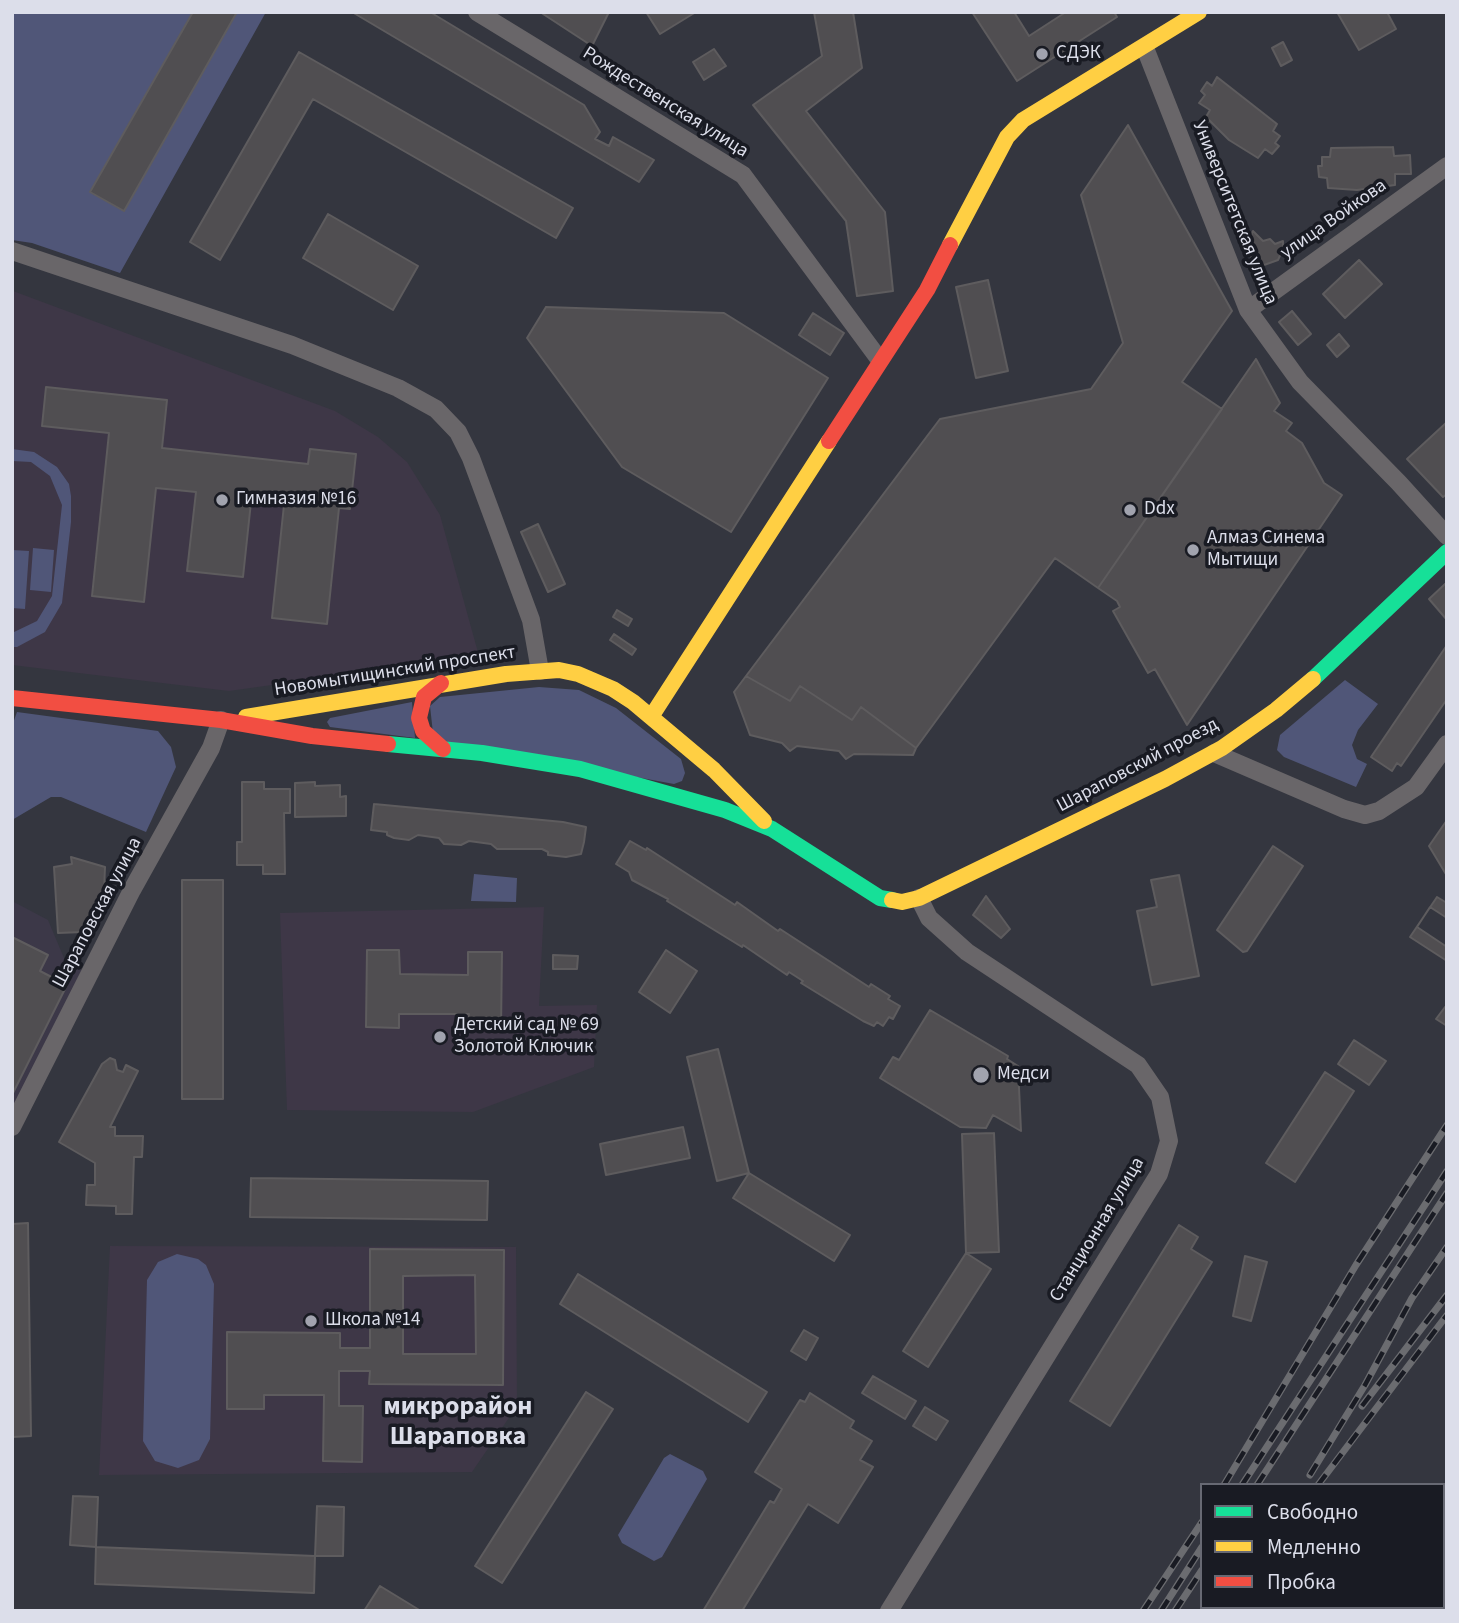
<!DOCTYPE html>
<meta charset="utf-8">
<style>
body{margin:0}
#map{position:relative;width:1459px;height:1623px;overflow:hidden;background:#34363f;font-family:"Source Sans 3",sans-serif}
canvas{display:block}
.frame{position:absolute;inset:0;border:14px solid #dcdeea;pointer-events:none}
.legend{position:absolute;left:1200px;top:1483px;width:245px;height:126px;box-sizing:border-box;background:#191b23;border:2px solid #676973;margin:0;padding:9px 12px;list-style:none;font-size:21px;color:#dcdeea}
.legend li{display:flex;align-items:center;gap:14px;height:35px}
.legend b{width:35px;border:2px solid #676973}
</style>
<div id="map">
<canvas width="1459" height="1623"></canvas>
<div class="frame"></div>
<ul class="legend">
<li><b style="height:9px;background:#16e098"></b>Свободно</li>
<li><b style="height:9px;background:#ffcf43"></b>Медленно</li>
<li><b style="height:9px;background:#f24e42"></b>Пробка</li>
</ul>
</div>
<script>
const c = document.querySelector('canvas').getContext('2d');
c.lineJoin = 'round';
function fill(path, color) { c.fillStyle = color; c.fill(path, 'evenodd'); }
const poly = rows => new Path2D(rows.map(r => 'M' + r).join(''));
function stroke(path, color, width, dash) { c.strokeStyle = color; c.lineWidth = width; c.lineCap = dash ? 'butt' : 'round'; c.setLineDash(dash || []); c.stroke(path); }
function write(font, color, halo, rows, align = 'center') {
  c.font = font + ' "Source Sans 3",sans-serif'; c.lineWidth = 7; c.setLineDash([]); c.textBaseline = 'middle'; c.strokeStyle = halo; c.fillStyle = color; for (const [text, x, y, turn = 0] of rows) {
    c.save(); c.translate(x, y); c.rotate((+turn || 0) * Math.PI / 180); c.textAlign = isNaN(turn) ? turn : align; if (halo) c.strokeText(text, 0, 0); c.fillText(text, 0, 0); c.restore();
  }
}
const industrial = poly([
 [12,901,48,920,64,958,82,970,12,1110]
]);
const education = poly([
 [13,291,335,411,378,437,407,462,440,515,479,656,229,691,12,665],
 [544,907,539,1006,597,1005,594,1067,473,1112,287,1110,280,913],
 [110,1246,516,1247,517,1406,472,1472,99,1475]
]);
const green = poly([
 [12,12,266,12,120,273,32,243,12,240],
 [12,449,34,452,57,467,69,484,71,496,71,522,62,603,45,632,17,647,12,647,12,633,37,621,52,596,62,505,50,476,31,462,12,461],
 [33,548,54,550,51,592,30,590],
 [12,550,29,551,25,609,12,608],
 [1345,680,1378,704,1358,730,1352,745,1357,759,1367,764,1356,787,1284,757,1277,750,1280,735],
 [539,687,579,690,616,708,681,759,685,773,682,781,674,784,447,742,433,733,430,706,440,697],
 [412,702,415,738,330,727,327,722,330,718],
 [17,712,158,731,171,747,176,767,146,832,61,797,51,797,12,820,12,726],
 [474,874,517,878,516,902,471,901],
 [177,1254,198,1259,206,1265,214,1284,210,1439,199,1460,178,1468,155,1461,143,1441,147,1280,158,1262],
 [670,1454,703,1471,707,1479,662,1557,654,1561,622,1543,618,1535,664,1458]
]);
const building = poly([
 [193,12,237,12,124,211,90,192,193,12],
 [352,12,430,12,584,105,600,132,595,139,609,146,613,137,654,160,639,182,352,12],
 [540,12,609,12,592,46,540,12],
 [646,12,696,12,660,34,646,12],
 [814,12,853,12,862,68,806,111,885,212,893,291,857,296,846,221,753,105,822,56,814,12],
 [972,12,1014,12,1029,36,1066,12,1114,12,1117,17,1017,81,972,12],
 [1337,12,1387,12,1396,29,1359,50,1337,12],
 [1283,42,1292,60,1281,66,1272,48,1283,42],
 [714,49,726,66,704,80,693,62,714,49],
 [299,52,573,208,556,238,313,99,220,260,190,242,299,52],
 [1217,77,1277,124,1273,131,1280,136,1275,143,1279,146,1272,154,1265,149,1258,158,1229,140,1206,117,1210,110,1199,103,1205,95,1201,91,1207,82,1212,86,1217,77],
 [1128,125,1232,311,1182,382,1222,409,1098,588,1055,558,916,748,861,707,852,720,800,686,790,701,746,676,940,419,1091,389,1123,343,1081,195,1128,125],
 [1393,147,1394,156,1410,155,1411,174,1395,174,1395,185,1357,190,1328,188,1327,178,1319,177,1318,166,1322,166,1322,157,1330,157,1331,148,1393,147],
 [328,214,418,266,393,310,303,258,328,214],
 [1253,231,1263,241,1270,239,1275,244,1283,241,1283,249,1278,260,1264,265,1251,257,1248,241,1253,231],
 [1359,260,1382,284,1345,318,1323,294,1359,260],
 [988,280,1008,371,976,378,956,287,988,280],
 [546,307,724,313,828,378,731,532,622,467,527,338,546,307],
 [1292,311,1311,334,1298,345,1279,322,1292,311],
 [813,313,844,333,830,355,799,335,813,313],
 [1339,334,1349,346,1337,357,1327,345,1339,334],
 [1256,359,1280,403,1274,411,1292,423,1286,431,1302,443,1324,483,1342,495,1187,725,1155,669,1148,673,1113,611,1120,607,1117,601,1098,588,1256,359],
 [46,387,167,400,162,448,308,464,310,449,356,454,350,509,339,508,327,624,272,618,284,505,251,502,243,577,187,571,196,492,156,488,144,602,92,596,109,433,42,426,46,387],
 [1447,422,1447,494,1443,497,1407,459,1447,422],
 [538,524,565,584,548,592,521,532,538,524],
 [1445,584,1447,586,1447,620,1429,599,1445,584],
 [617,610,632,619,628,626,613,617,617,610],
 [614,634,636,649,632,655,610,640,614,634],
 [1447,645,1447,699,1401,766,1397,763,1392,771,1371,757,1447,645],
 [746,676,790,701,800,686,852,720,861,707,916,748,913,755,854,754,846,759,839,751,797,746,790,751,782,743,750,735,734,692,746,676],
 [242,782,264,782,264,789,290,789,290,813,284,813,285,874,263,874,263,865,237,865,237,842,242,842,242,782],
 [315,782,315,786,340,785,340,797,346,796,346,816,295,817,295,783,315,782],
 [374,804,563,822,586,827,584,842,581,854,566,857,548,855,548,852,542,849,497,849,491,844,469,841,461,845,444,844,439,838,418,835,409,840,394,838,387,835,387,832,371,830,374,804],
 [1447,820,1447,876,1429,846,1447,820],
 [630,841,646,850,647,848,735,905,737,902,778,931,780,929,869,987,871,984,890,996,888,999,900,1006,893,1019,889,1017,883,1026,877,1022,874,1026,863,1021,801,983,803,981,789,972,787,975,743,945,742,947,667,901,668,899,632,880,629,872,616,864,630,841],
 [1273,846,1303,866,1247,951,1243,952,1217,930,1273,846],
 [71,857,105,867,104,891,83,932,58,933,54,867,72,864,71,857],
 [1179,875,1199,976,1152,985,1137,911,1157,907,1151,880,1179,875],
 [182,880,223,880,223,1099,182,1099,182,880],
 [986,896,1010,929,1001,938,973,915,986,896],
 [1437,897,1447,903,1447,961,1410,937,1437,897],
 [1430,907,1447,918,1447,947,1417,927,1430,907],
 [12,937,48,955,40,971,67,985,12,1095,12,937],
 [367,950,399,950,400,974,468,975,468,952,502,952,501,1029,468,1029,469,1014,399,1014,399,1028,366,1027,367,950],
 [666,950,697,971,670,1013,639,992,666,950],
 [553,955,578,956,577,969,553,969,553,955],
 [1445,1007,1447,1008,1447,1026,1436,1019,1445,1007],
 [930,1010,1008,1056,1007,1059,1018,1066,1021,1131,993,1115,986,1128,960,1127,880,1078,893,1057,899,1060,930,1010],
 [1354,1040,1386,1061,1369,1085,1338,1064,1354,1040],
 [718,1049,749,1173,717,1181,687,1057,718,1049],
 [110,1058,115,1060,117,1070,123,1072,126,1065,138,1071,110,1127,115,1127,115,1136,143,1136,142,1157,134,1157,132,1214,116,1214,116,1206,86,1205,87,1185,95,1185,95,1163,59,1142,102,1064,110,1058],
 [1325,1072,1354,1091,1295,1182,1266,1163,1325,1072],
 [683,1127,690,1158,606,1175,600,1144,683,1127],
 [994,1133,999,1252,966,1253,962,1134,994,1133],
 [749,1173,850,1235,834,1261,733,1198,749,1173],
 [251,1178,488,1181,487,1220,250,1217,251,1178],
 [28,1223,31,1436,12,1437,12,1224,28,1223],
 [1179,1225,1198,1237,1191,1249,1212,1262,1110,1426,1070,1401,1179,1225],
 [370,1249,504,1250,503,1385,369,1384,370,1371,339,1371,339,1406,363,1406,362,1462,323,1461,324,1395,264,1395,264,1409,227,1409,227,1332,340,1333,340,1348,370,1348,370,1249],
 [475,1275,476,1354,403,1354,403,1276,475,1275],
 [966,1253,991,1269,928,1367,903,1351,966,1253],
 [1245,1256,1267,1262,1251,1321,1233,1316,1245,1256],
 [578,1274,767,1392,748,1422,560,1304,578,1274],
 [804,1330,818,1338,806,1360,791,1351,804,1330],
 [873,1376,916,1401,905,1419,862,1393,873,1376],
 [586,1392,613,1409,502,1583,475,1566,586,1392],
 [810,1393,854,1421,850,1428,872,1441,860,1460,873,1467,838,1523,808,1504,742,1611,703,1611,770,1501,774,1503,782,1489,755,1472,800,1400,805,1402,810,1393],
 [925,1407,948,1421,936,1440,913,1426,925,1407],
 [73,1496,98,1497,96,1547,70,1545,73,1496],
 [317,1506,344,1507,343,1556,315,1556,317,1506],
 [96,1547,315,1556,314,1593,95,1584,96,1547],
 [380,1586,421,1611,364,1611,380,1586]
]);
const street = poly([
 [477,12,743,175,879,359],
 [1145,48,1248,310,1300,382,1399,483,1447,536],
 [12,251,292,345,398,388,436,409,458,432,471,458,531,620,540,671],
 [1248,310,1447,166],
 [1214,753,1344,809,1365,815,1379,811,1416,787,1447,744],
 [12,1127,132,890,211,748,221,720],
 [889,1611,1159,1174,1169,1141,1160,1097,1138,1065,967,952,929,918,919,898]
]);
const fast = poly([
 [1313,679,1447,552],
 [388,744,482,753,580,769,725,810,772,829,880,898,892,900]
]);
const slow = poly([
 [950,245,1007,137,1023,120,1199,12],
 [246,717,506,674,559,670,578,674,613,689,633,702,714,770,764,821],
 [651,717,829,441],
 [892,900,902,902,919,898,1165,779,1222,748,1276,710,1313,679]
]);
const jam = poly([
 [829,441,927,290,950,245],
 [441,683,424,697,419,718,423,731,443,749],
 [12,698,221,720,312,736,388,744]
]);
const rail = poly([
 [1362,1406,1447,1295],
 [1310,1475,1365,1385,1412,1298,1447,1247],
 [1224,1485,1356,1265,1447,1125],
 [1242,1485,1447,1171],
 [1257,1485,1447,1193],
 [1318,1485,1447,1315],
 [1143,1611,1202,1522],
 [1161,1611,1202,1547],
 [1175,1611,1202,1570],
 [1206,1611,1209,1607],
 [1222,1611,1224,1607]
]);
const markers = [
 [1042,54,7,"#a1a3ae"],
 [222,500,7,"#a1a3ae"],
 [1130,510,7,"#a1a3ae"],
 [1193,550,7,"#a1a3ae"],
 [440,1037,7,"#a1a3ae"],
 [981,1075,9,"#a1a3ae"],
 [311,1321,7,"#a1a3ae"]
];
const poiNames = [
 ["СДЭК",1056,54],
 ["Гимназия №16",236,500],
 ["Ddx",1144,510],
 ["Алмаз Синема",1207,539],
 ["Мытищи",1207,561],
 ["Детский сад № 69",454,1026],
 ["Золотой Ключик",454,1048],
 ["Медси",997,1075],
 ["Школа №14",325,1321]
];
const streetNames = [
 ["Рождественская улица",665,103,32],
 ["Университетская улица",1234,213,68],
 ["улица Войкова",1334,220,-35],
 ["Новомытищинский проспект",395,672,-9],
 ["Шараповский проезд",1138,766,-28],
 ["Шараповская улица",98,913,-62],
 ["Станционная улица",1098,1230,-59]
];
const districtNames = [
 ["микрорайон",458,1408],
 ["Шараповка",458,1438]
];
fill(industrial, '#3c3848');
fill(education, '#3e3747');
fill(green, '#505678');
fill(building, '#504e51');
stroke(building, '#5e5c5e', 2);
stroke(street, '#696669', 18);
stroke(fast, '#16e098', 16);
stroke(slow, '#ffcf43', 16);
stroke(jam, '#f24e42', 16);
stroke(rail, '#6b6c70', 7);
stroke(rail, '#191b23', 4.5, [13]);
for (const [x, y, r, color] of markers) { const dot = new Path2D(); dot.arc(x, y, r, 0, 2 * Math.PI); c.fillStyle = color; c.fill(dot); stroke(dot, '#191b23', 2.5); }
write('19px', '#dcdeea', '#191b23', poiNames, 'left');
write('19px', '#dcdeea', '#191b23', streetNames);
write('bold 26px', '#dcdeea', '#191b23', districtNames);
</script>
